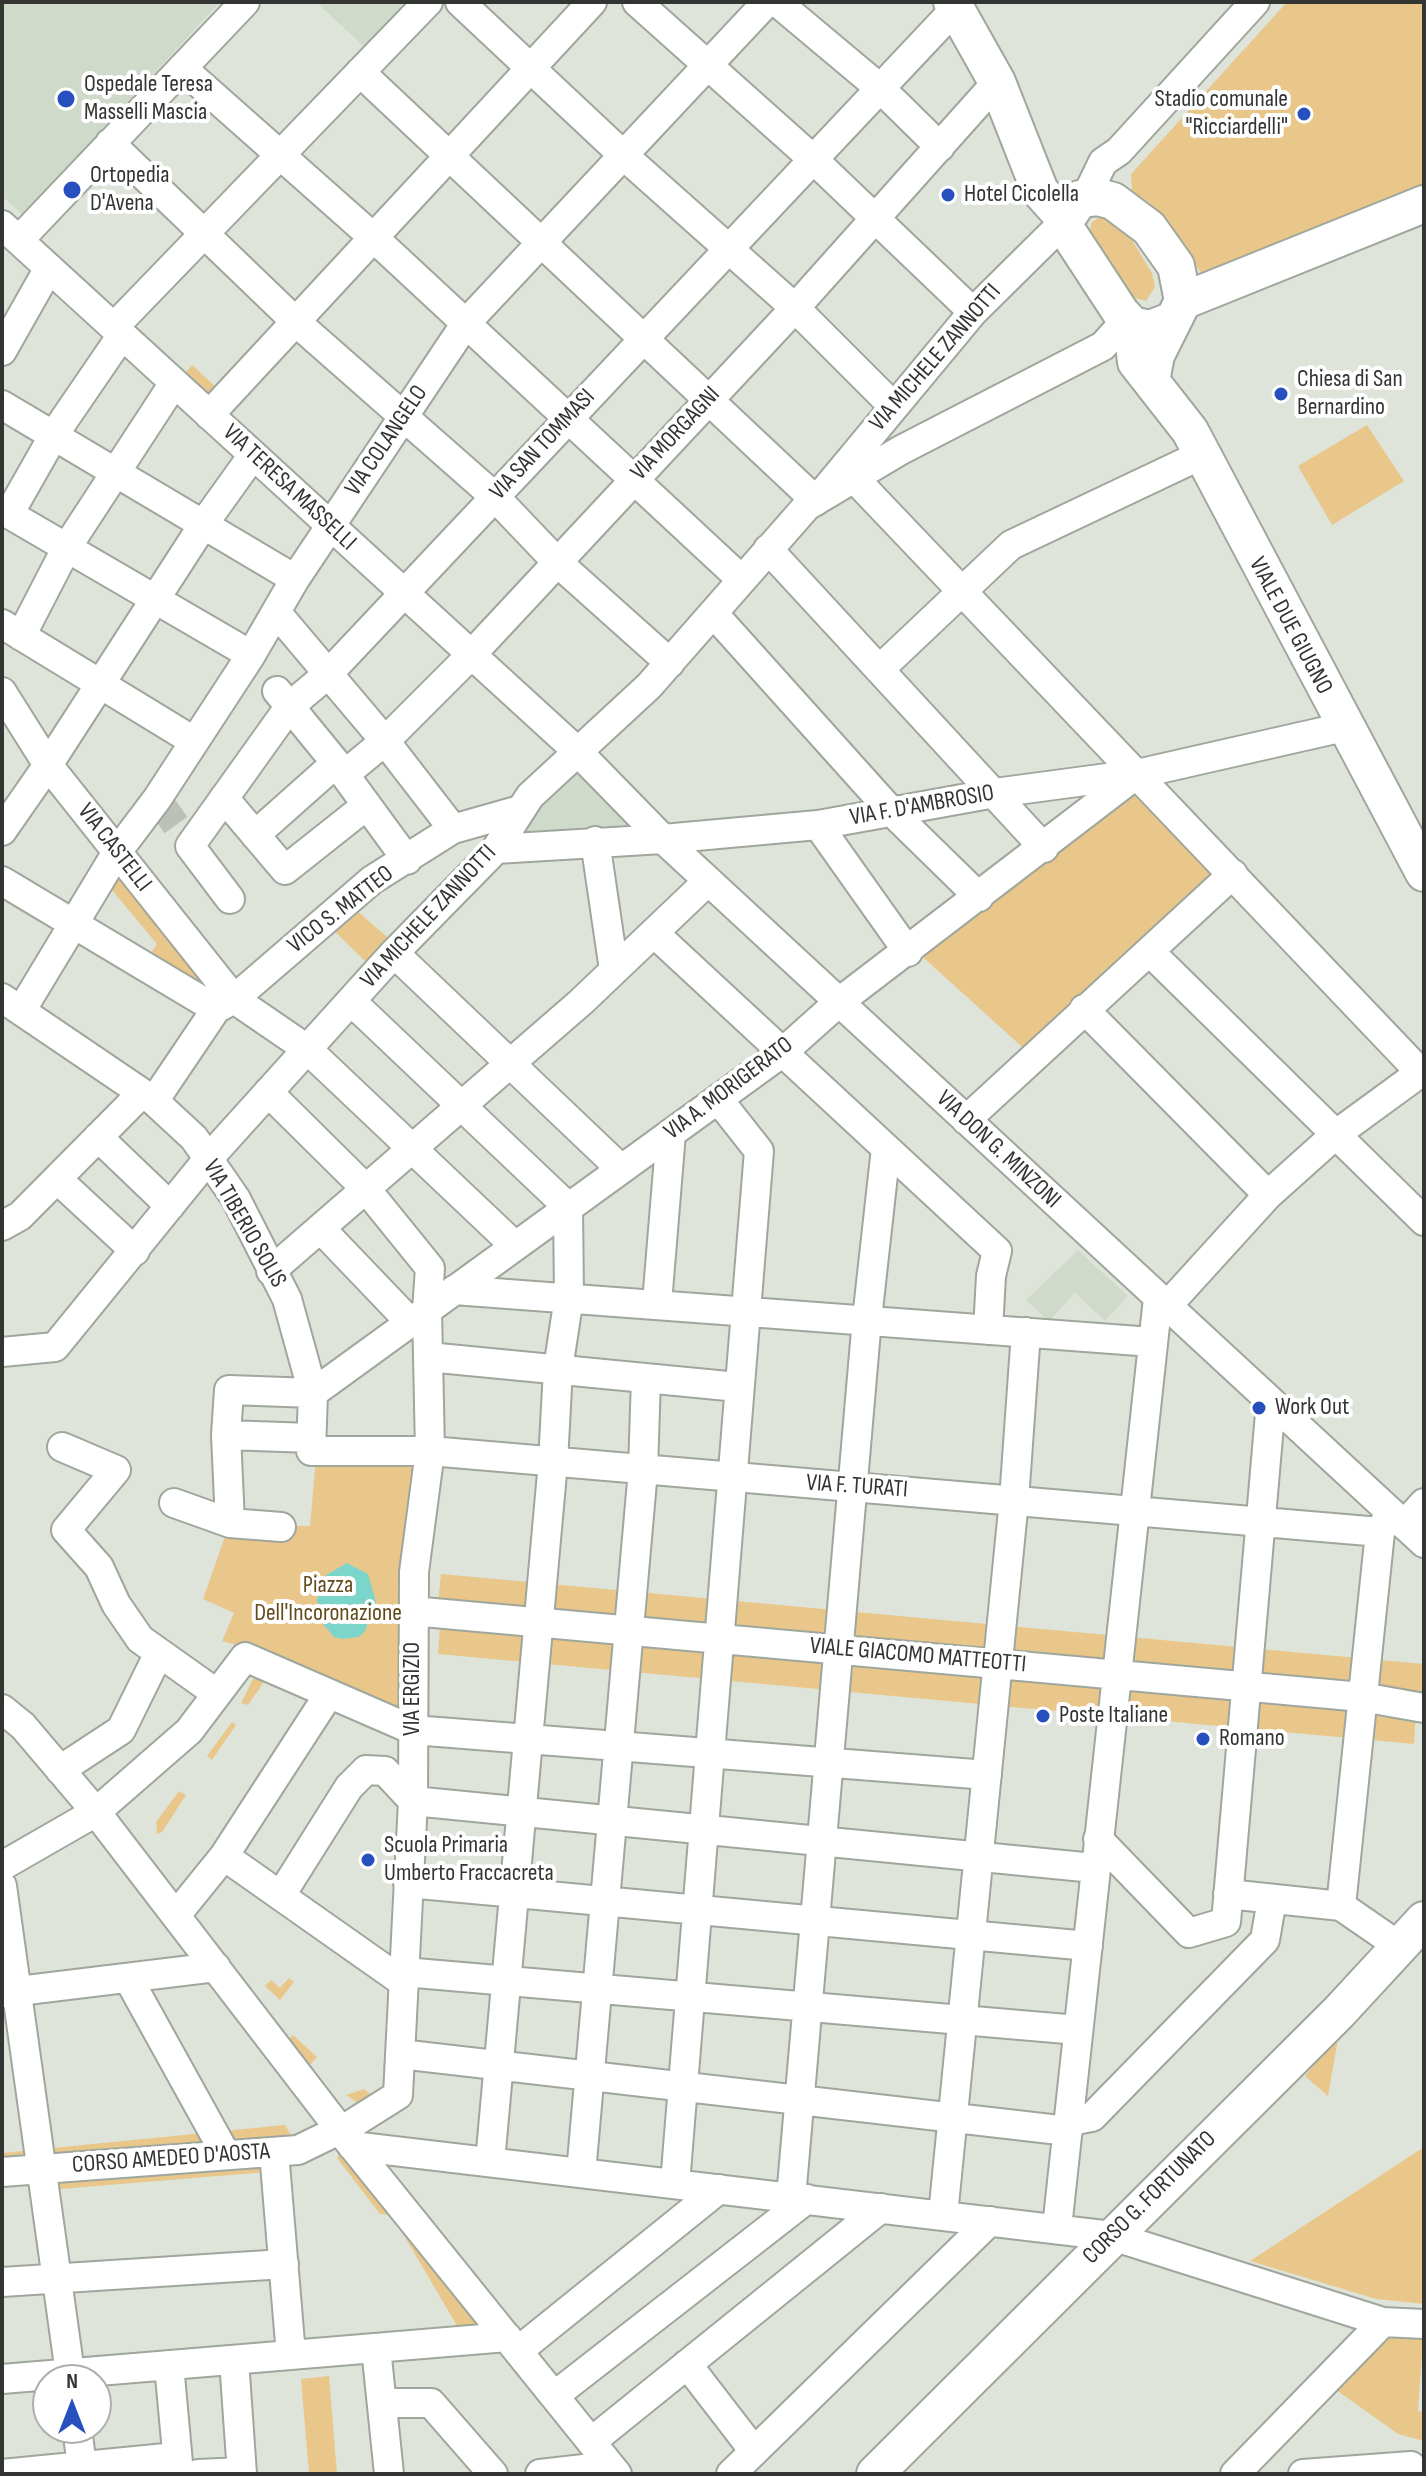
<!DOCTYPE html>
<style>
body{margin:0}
#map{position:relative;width:1426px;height:2476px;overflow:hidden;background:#dee4da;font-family:"Sofia Sans Condensed",sans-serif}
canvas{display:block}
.frame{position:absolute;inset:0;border:4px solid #323531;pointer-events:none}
.north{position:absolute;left:32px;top:2364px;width:80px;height:80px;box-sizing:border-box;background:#fff;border:2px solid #adaead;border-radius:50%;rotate:0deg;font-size:22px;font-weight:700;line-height:32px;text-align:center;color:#323531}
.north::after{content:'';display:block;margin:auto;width:28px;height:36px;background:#284fbe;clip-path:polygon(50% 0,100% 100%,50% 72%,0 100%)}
</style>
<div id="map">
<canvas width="1426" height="2476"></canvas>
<div class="frame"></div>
<div class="north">N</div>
</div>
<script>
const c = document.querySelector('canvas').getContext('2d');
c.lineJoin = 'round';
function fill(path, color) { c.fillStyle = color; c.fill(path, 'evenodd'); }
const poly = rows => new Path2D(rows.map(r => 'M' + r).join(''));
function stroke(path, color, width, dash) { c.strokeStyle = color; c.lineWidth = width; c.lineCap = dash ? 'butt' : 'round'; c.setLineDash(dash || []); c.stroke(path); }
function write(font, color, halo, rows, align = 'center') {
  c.font = font + ' "Sofia Sans Condensed",sans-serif'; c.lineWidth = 8; c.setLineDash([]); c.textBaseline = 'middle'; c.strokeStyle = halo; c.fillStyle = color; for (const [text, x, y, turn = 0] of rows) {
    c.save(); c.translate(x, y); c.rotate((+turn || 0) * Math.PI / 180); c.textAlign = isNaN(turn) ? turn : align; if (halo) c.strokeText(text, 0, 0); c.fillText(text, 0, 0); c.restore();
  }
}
const built = poly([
 [2,2,220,2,23,215,2,196],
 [316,2,419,2,370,52],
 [576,756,649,836,506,839],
 [1078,1250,1128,1296,1105,1321,1075,1293,1049,1321,1026,1300]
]);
const green = poly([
 [1287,2,1424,2,1424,186,1219,277,1201,273,1170,227,1147,201,1132,192,1131,174],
 [1103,214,1127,232,1152,273,1155,287,1146,301,1131,297,1090,234,1091,223],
 [192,365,218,389,213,407,182,377],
 [1367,425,1404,481,1332,525,1298,466],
 [1137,780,1228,874,1030,1054,916,951],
 [122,867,229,999,143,964,157,944,112,890],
 [355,909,394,943,368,964,329,926],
 [316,1457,423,1460,401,1712,262,1652,222,1641,234,1613,203,1599,229,1525,310,1526],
 [441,1574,1424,1664,1424,1693,438,1603],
 [440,1625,1416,1715,1414,1744,438,1654],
 [255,1675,264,1682,248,1705,241,1703],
 [232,1722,236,1725,212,1760,207,1756],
 [179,1791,186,1795,162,1832,157,1834,156,1822],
 [289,1978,294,1982,280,2000,265,1986,271,1980,280,1988],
 [1339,2033,1328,2096,1305,2076],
 [293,2035,317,2057,310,2065,286,2041],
 [383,2063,396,2064,393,2091,366,2109,346,2095,364,2089,372,2095,384,2086],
 [285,2125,294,2140,2,2166,2,2153],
 [346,2147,498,2332,463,2336,392,2215,380,2214,337,2158],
 [1424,2147,1424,2304,1376,2299,1250,2261],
 [265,2158,267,2172,60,2189,57,2174],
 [1383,2322,1424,2324,1418,2411,1424,2412,1424,2441,1398,2434,1325,2382],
 [329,2376,337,2474,309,2474,301,2379]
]);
const water = poly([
 [347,1563,368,1574,376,1602,365,1631,359,1637,342,1639,334,1637,323,1624,317,1600,326,1575]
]);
const minorTunnel = poly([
 [163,807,176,825]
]);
const minor = poly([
 [460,2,622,154,795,308,892,405],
 [637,2,815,161,973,312],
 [777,2,882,90,940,147],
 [182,68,375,239,742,580],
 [360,72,816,501,973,312,1064,222],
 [110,143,296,322,495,497,557,562,670,663],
 [1086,197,1103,162,1119,151,1255,2],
 [2,225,577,751,663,839,1424,1543],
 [19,240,245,2],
 [114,327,428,2],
 [2,351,49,268],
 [2,405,295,579],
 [209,415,592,2],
 [854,478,1420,1072],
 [2,510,251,655],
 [9,514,55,433,122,335],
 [768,549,1044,848],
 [276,612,385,741,453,829],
 [713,613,890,810,979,897],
 [2,624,192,740],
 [21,636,67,547,174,383],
 [880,669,1011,545,1201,455],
 [277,691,336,763,407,860],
 [2,692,48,765,234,999,307,1049,515,1246],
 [345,774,385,741,471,655,795,308,997,82],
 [224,798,285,870,367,805],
 [818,825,908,952],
 [2,831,48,765,205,522,253,455],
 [255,835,336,763],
 [595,841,614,970],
 [496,849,663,839,818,825,995,793,1137,774,1344,727],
 [2,881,216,1009],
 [230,899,190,846,290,706,328,674,956,8],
 [654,933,997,1251,991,1276,988,1330],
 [394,953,621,1169],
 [1151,953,1424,1221],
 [2,998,154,1101,194,1138,236,1199,287,1299,313,1393,311,1451,430,1451,1380,1532,1390,1512],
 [351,1001,568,1207,569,1297,558,1369,553,1462,490,2162],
 [1084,1009,1268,1195],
 [21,1011,117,852,157,799,251,655,295,579,466,323,767,2],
 [268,1092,366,1189,430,1268,427,1310,430,1451,414,1572,413,1801,398,2095,344,2129],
 [154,1101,216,1009,234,999,372,880,453,829,520,810],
 [966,1120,1233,874],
 [98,1137,170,1206],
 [57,1179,135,1251],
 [2,1226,20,1216,142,1093],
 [321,1229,410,1322],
 [271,1271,581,1002,708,881],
 [454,1290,1152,1342],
 [657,1303,671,1133],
 [1167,1306,1268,1195,1335,1135,1424,1070],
 [2,1352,55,1347,208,1159,394,953,496,849,530,796,649,686,807,506,901,450,1103,346,1127,319],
 [428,1357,738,1387],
 [226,1435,311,1438],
 [62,1447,116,1470,66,1530,99,1567,116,1604,140,1639,216,1693],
 [174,1503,230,1523,281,1527],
 [230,1523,226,1435,229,1390,313,1393,783,1052,839,1002,1137,774],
 [1404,1525,1424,1503],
 [1380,1532,1341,1906,1399,1946],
 [412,1611,1362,1697,1424,1708],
 [2,1709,23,1726,96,1812,338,2127],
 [60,1770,121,1730,159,1653],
 [1098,1839,1189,1933,1226,1922,1271,1402],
 [224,1856,403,1982],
 [2,1866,96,1812,189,1731,245,1657,413,1730,987,1775],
 [408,1883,1088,1946],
 [2,1886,71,2380],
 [1228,1894,1341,1906],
 [281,1895,349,1787,366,1770,385,1771,413,1801,1094,1868],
 [177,1914,224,1856,329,1694],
 [404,1972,1078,2030],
 [128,1978,226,2155],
 [2,1993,216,1967],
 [400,2054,1068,2131],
 [1070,2121,1092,2117,1265,1940,1272,1899],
 [346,2138,617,2474],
 [352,2146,1112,2236,1383,2322,1424,2324],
 [274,2152,291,2355],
 [2,2172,298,2150,335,2132],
 [581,2173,643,1470,646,1378],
 [675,2184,759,1151,718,1099],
 [791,2198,867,1319,886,1148],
 [943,2215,1014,1500,1026,1332],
 [1057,2228,1158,1298],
 [2,2282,284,2264],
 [376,2348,389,2474],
 [518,2351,719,2189],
 [234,2360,242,2474],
 [687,2364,754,2451],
 [169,2365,179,2474],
 [2,2379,507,2337],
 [554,2396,807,2199],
 [382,2403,431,2403,493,2474],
 [77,2428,83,2474],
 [591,2442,881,2208],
 [2,2474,176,2457],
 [198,2474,242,2472],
 [540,2474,610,2466],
 [731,2474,990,2221],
 [1235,2474,1383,2322],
 [1303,2474,1411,2466,1420,2474]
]);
const major = poly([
 [952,2,997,82,1040,191,1065,219],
 [1183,301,1424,204],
 [1132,325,1136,362,1190,431,1424,873],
 [1151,381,1156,355,1183,301,1176,266,1149,228,1113,201,1098,197,1080,199,1064,222,1066,229,1121,313,1132,325,1150,329,1173,320],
 [875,2474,1339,2012,1424,1920]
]);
const markers = [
 [66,99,10,"#284fbe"],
 [1304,114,8,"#284fbe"],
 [72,190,10,"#284fbe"],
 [948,195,8,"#284fbe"],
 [1281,394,8,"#284fbe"],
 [1259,1408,8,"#284fbe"],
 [1043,1716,8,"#284fbe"],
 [1203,1739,8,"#284fbe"],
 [368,1860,8,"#284fbe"]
];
const poiNames = [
 ["Ospedale Teresa",84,85],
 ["Masselli Mascia",84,113],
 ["Stadio comunale",1288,100,"right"],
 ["\"Ricciardelli\"",1288,128,"right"],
 ["Ortopedia",90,176],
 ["D'Avena",90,204],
 ["Hotel Cicolella",964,195],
 ["Chiesa di San",1297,380],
 ["Bernardino",1297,408],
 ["Work Out",1275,1408],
 ["Poste Italiane",1059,1716],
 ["Romano",1219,1739],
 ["Scuola Primaria",384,1846],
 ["Umberto Fraccacreta",384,1874]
];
const streetNames = [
 ["VIA MICHELE ZANNOTTI",936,358,-49],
 ["VIA MORGAGNI",676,434,-47],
 ["VIA COLANGELO",387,441,-56],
 ["VIA SAN TOMMASI",543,445,-47],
 ["VIA TERESA MASSELLI",289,488,43],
 ["VIALE DUE GIUGNO",1290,626,62],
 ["VIA F. D'AMBROSIO",922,806,-10],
 ["VIA CASTELLI",114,848,52],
 ["VICO S. MATTEO",341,910,-38],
 ["VIA MICHELE ZANNOTTI",429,917,-47],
 ["VIA A. MORIGERATO",729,1089,-37],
 ["VIA DON G. MINZONI",998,1150,43],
 ["VIA TIBERIO SOLIS",244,1224,60],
 ["VIA F. TURATI",857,1487,4],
 ["VIALE GIACOMO MATTEOTTI",918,1656,5],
 ["VIA ERGIZIO",413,1689,-90],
 ["CORSO AMEDEO D'AOSTA",171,2159,-4],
 ["CORSO G. FORTUNATO",1150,2198,-45]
];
const parkNames = [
 ["Piazza",328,1586],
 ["Dell'Incoronazione",328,1614]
];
fill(built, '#d0daca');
fill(green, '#e9c78b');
fill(water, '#7bd5ca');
stroke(minorTunnel, '#bcc1b8', 28, [28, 14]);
stroke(minor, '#9fa69c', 32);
stroke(major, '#9fa69c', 40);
stroke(minor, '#fff', 28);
stroke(major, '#fff', 36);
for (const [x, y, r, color] of markers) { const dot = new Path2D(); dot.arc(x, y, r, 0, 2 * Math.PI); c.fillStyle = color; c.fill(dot); stroke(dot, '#fff', 3); }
write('24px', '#323531', '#fff', poiNames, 'left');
write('24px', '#323531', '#fff', streetNames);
write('24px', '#624a1c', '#fff', parkNames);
</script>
